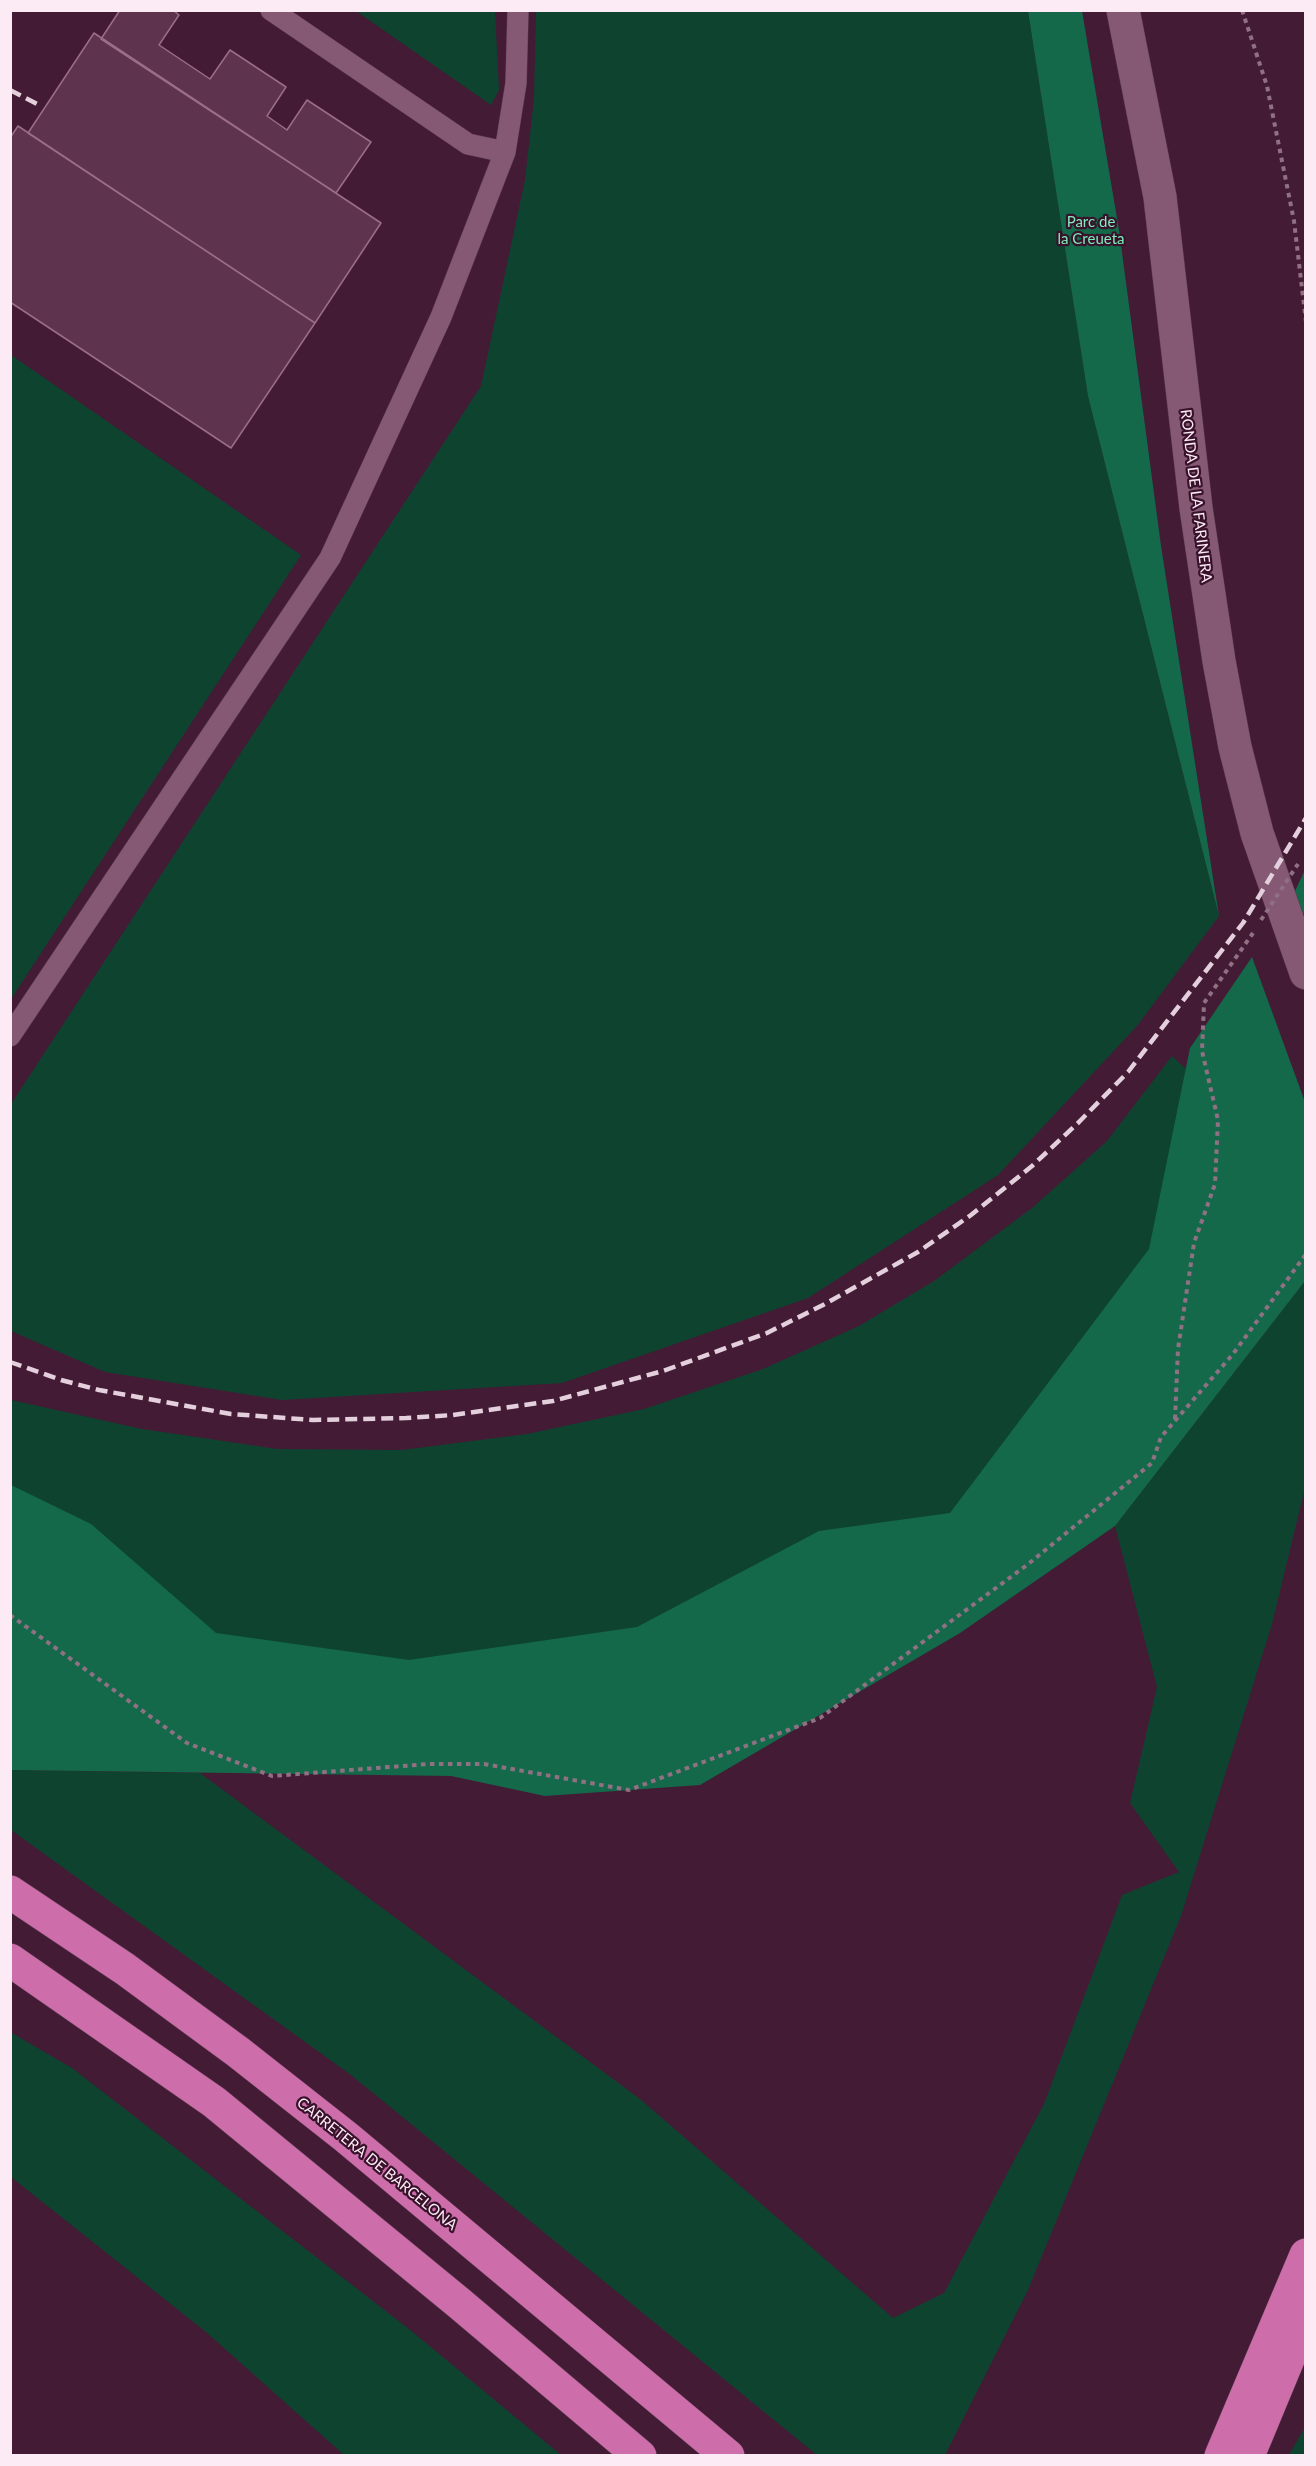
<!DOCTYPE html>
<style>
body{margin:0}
#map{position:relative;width:1316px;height:2466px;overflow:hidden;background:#431b35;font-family:Lato,sans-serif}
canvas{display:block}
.frame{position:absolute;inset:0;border:12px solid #fcebf4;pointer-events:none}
</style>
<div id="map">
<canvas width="1316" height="2466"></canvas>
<div class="frame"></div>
</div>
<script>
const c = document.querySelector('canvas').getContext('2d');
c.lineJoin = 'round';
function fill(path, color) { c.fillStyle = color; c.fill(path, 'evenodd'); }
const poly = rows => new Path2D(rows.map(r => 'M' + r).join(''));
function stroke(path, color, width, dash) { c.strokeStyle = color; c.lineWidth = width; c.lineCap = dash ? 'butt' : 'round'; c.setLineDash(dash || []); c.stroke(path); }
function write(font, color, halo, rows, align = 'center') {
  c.font = font + ' Lato,sans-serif'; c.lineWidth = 4.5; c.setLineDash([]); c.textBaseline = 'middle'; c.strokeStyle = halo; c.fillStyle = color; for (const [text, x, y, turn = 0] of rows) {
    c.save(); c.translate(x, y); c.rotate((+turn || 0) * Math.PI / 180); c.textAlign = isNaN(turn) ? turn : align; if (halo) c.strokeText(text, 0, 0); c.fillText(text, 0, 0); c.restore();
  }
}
const green = poly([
 [356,11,495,11,499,90,491,105],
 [536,11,1028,11,1088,396,1219,916,1137,1026,998,1175,808,1298,562,1383,282,1400,105,1372,11,1331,11,1104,481,386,525,180,534,99],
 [11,355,301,555,11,999],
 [1172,1056,1198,1080,1190,1226,953,1570,483,1703,11,1583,11,1400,142,1429,277,1449,402,1450,527,1434,644,1409,763,1369,859,1326,934,1281,1032,1208,1107,1141],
 [1305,1281,1305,1488,1272,1624,1181,1916,1028,2290,945,2455,817,2455,351,2075,11,1830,11,1770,200,1773,640,2099,893,2318,944,2293,1044,2104,1122,1895,1179,1872,1130,1803,1157,1687,1115,1526],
 [10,2032,72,2068,409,2329,561,2455,344,2455,206,2332,11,2177],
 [1305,2427,1305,2455,1289,2455]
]);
const forest = poly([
 [1028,11,1082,11,1119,230,1161,546,1219,916,1088,396],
 [1305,870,1305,917,1294,893],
 [1252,957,1305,1102,1305,1281,1115,1526,960,1633,700,1785,545,1796,451,1776,11,1770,11,1485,91,1524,216,1633,409,1660,637,1627,819,1531,950,1513,1149,1249,1190,1048]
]);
const building = poly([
 [120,10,173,10,179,15,159,45,210,79,230,50,286,87,267,116,287,130,307,100,371,142,336,193,101,39,120,10],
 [94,33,381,223,315,323,28,133,94,33],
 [18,126,315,323,231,448,10,302,10,138,18,126]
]);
const path = poly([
 [1242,10,1267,86,1294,221,1306,322],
 [1175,1419,1178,1349,1194,1243,1215,1184,1218,1120,1202,1051,1204,1003,1253,933],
 [10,1615,187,1743,272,1776,429,1764,484,1764,629,1790,820,1718,1027,1565,1152,1463,1161,1437,1233,1354,1306,1254]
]);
const service = poly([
 [271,10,468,144,505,152],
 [10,1036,330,558,441,317,505,152,516,83,518,10]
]);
const minor = poly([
 [1123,10,1160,197,1196,508,1219,661,1235,747,1257,833,1306,973]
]);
const trunk = poly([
 [10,1892,125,1969,238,2052,346,2137,728,2456],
 [10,1960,214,2102,459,2303,640,2456],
 [1221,2456,1306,2255],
 [1248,2456,1306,2316]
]);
const rail = poly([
 [10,90,41,106],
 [10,1362,61,1380,99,1390,231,1414,313,1420,406,1418,453,1415,553,1401,663,1371,767,1333,823,1305,918,1252,971,1215,1032,1166,1079,1122,1128,1072,1243,923,1306,818]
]);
const pathBridge = poly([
 [1261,920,1298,864]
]);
const parkNames = [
 ["Parc de",1091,222],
 ["la Creueta",1091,239]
];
const streetNames = [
 ["RONDA DE LA FARINERA",1196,496,83],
 ["CARRETERA DE BARCELONA",377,2164,39]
];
fill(green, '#0e442f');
fill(forest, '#14694a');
fill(building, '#5e334e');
stroke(building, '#9c6d89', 1.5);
stroke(service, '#5b3b50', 22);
stroke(minor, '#5b3b50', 34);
stroke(trunk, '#5b3b50', 34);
stroke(path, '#907184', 4, [4.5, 4.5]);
stroke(service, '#855873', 21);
stroke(minor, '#855873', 33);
stroke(trunk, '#cd6eaa', 33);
stroke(rail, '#e4d0dc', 4.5, [12, 6]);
stroke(pathBridge, '#907184', 4, [4.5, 4.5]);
write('15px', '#7fecbb', '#38112b', parkNames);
write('15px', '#fcebf4', '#38112b', streetNames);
</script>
